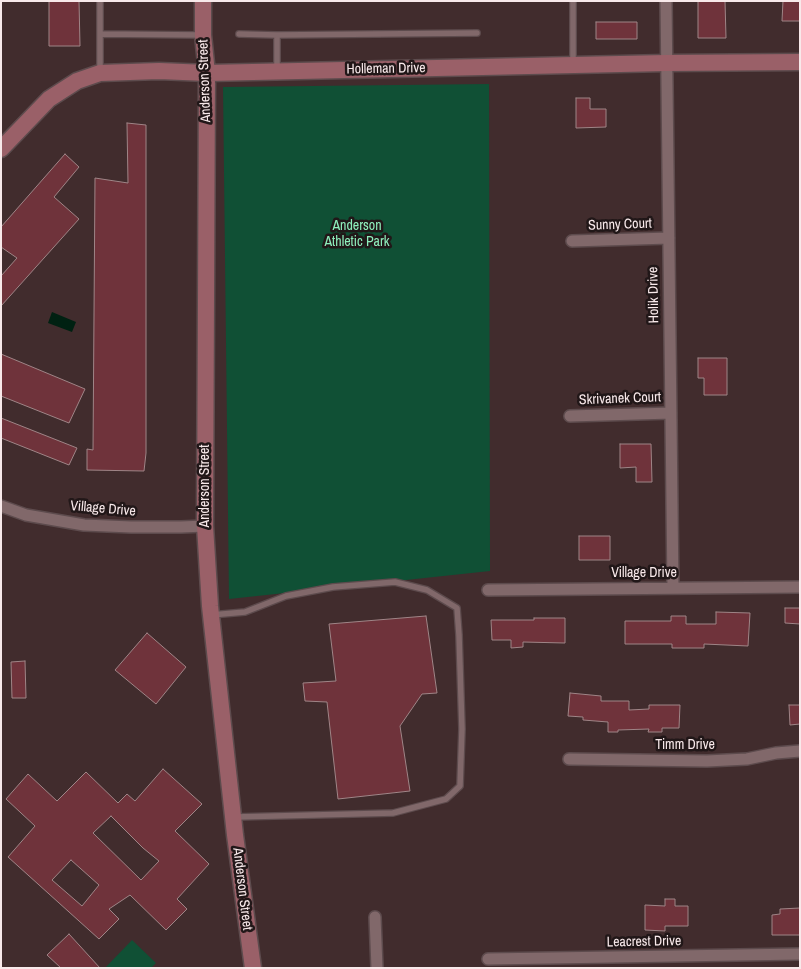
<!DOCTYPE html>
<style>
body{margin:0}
#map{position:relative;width:801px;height:969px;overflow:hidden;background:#412c2d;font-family:"Archivo Narrow",sans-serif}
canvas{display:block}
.frame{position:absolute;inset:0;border:2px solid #f8e9ea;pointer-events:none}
</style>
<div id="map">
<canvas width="801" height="969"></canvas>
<div class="frame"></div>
</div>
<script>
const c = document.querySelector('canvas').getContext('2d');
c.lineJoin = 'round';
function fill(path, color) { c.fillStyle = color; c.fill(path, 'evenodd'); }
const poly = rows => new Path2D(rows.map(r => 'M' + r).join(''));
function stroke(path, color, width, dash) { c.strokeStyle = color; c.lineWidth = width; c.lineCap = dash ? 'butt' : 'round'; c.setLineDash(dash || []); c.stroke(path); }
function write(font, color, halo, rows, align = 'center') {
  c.font = font + ' "Archivo Narrow",sans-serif'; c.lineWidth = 5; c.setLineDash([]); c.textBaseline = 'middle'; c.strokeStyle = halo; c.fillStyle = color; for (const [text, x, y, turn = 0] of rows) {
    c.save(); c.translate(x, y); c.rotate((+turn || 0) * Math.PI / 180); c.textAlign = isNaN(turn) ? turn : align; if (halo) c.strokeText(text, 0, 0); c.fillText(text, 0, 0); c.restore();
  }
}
const green = poly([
 [489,84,490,571,229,599,223,87],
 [132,940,156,963,151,968,105,968]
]);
const water = poly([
 [52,312,76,322,72,332,48,323]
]);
const building = poly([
 [49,1,79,1,80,46,49,46,49,1],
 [698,1,725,1,726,38,698,38,698,1],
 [783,1,800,1,800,21,782,21,783,1],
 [596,22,637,22,637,39,596,39,596,22],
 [576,98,590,98,590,109,606,109,606,127,576,128,576,98],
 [127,123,146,125,146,453,144,471,87,470,87,449,93,450,95,178,128,183,127,123],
 [65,154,79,167,54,197,79,219,1,306,1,276,17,258,1,247,1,227,65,154],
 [1,354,85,389,69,423,1,396,1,354],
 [698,358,727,358,727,395,704,395,704,378,698,378,698,358],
 [1,418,77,448,69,465,1,438,1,418],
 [620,444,651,444,652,482,636,482,636,467,620,468,620,444],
 [579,536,610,536,610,560,579,560,579,536],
 [785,608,800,608,800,624,785,623,785,608],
 [716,612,750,613,748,646,704,644,704,648,672,648,672,644,625,644,625,621,671,621,671,616,686,616,686,624,716,624,716,612],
 [426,616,437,693,422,694,400,726,410,791,338,799,327,702,305,701,303,683,336,681,329,624,426,616],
 [534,618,565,618,565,643,523,642,523,647,511,648,511,640,492,640,491,620,534,620,534,618],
 [147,633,186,667,156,704,115,670,147,633],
 [25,661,26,698,12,698,11,662,25,661],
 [570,693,601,696,601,701,629,701,629,710,649,709,649,705,680,705,679,728,662,728,662,732,648,732,649,729,618,730,618,732,608,732,608,722,583,720,583,717,568,716,570,693],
 [789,705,800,705,800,724,790,725,789,705],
 [163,769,202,804,175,831,209,864,177,899,187,909,166,930,130,895,109,909,119,919,99,939,8,857,35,826,6,799,28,774,57,801,86,772,118,803,127,794,135,801,163,769],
 [111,816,143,848,159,861,141,880,93,833,111,816],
 [71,860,99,885,82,906,52,880,71,860],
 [665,899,675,899,675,906,688,906,688,926,665,926,665,931,645,930,645,905,665,906,665,899],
 [800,908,800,935,772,935,772,915,780,914,780,909,800,908],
 [69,934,100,968,61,968,47,955,69,934]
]);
const lane = poly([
 [100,1,100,71],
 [100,34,201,35],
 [239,34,277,35,477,33],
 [277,35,277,70],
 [573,64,573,1],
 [211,615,245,612,286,596,333,587,395,582,427,590,457,608,459,635,462,729,460,786,446,799,393,813,235,817]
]);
const street = poly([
 [666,1,673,588],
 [572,241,669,238],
 [570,416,671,413],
 [1,506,26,515,84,525,131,527,181,527,205,526],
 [488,590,800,587],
 [569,759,707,761,747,759,776,753,800,751],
 [375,917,377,968],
 [488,959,800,954]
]);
const secondary = poly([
 [203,1,203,35,207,73,205,526,210,606,235,835,253,968],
 [1,149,49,99,77,81,100,73,159,71,207,73,666,63,800,62]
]);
const streetNames = [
 ["Holleman Drive",386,69,-1],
 ["Anderson Street",205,81,-92],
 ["Sunny Court",620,225,-2],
 ["Holik Drive",654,295,-91],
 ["Skrivanek Court",620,399,-2],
 ["Anderson Street",205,486,-90],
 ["Village Drive",103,509,5],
 ["Village Drive",644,573],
 ["Timm Drive",685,745],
 ["Anderson Street",242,889,83],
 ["Leacrest Drive",644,942,-1]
];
const parkNames = [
 ["Anderson",357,226],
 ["Athletic Park",357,242]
];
fill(green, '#105035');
fill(water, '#002112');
fill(building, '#6f333b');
stroke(building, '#9f8587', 1);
stroke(lane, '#5d4b4d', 8);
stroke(street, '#5d4b4d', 14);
stroke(secondary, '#5d4b4d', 19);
stroke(lane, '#81686a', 5.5);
stroke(street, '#81686a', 11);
stroke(secondary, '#9a6068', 16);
write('14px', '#f8e9ea', '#211718', streetNames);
write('14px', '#8eeebc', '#211718', parkNames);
</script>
